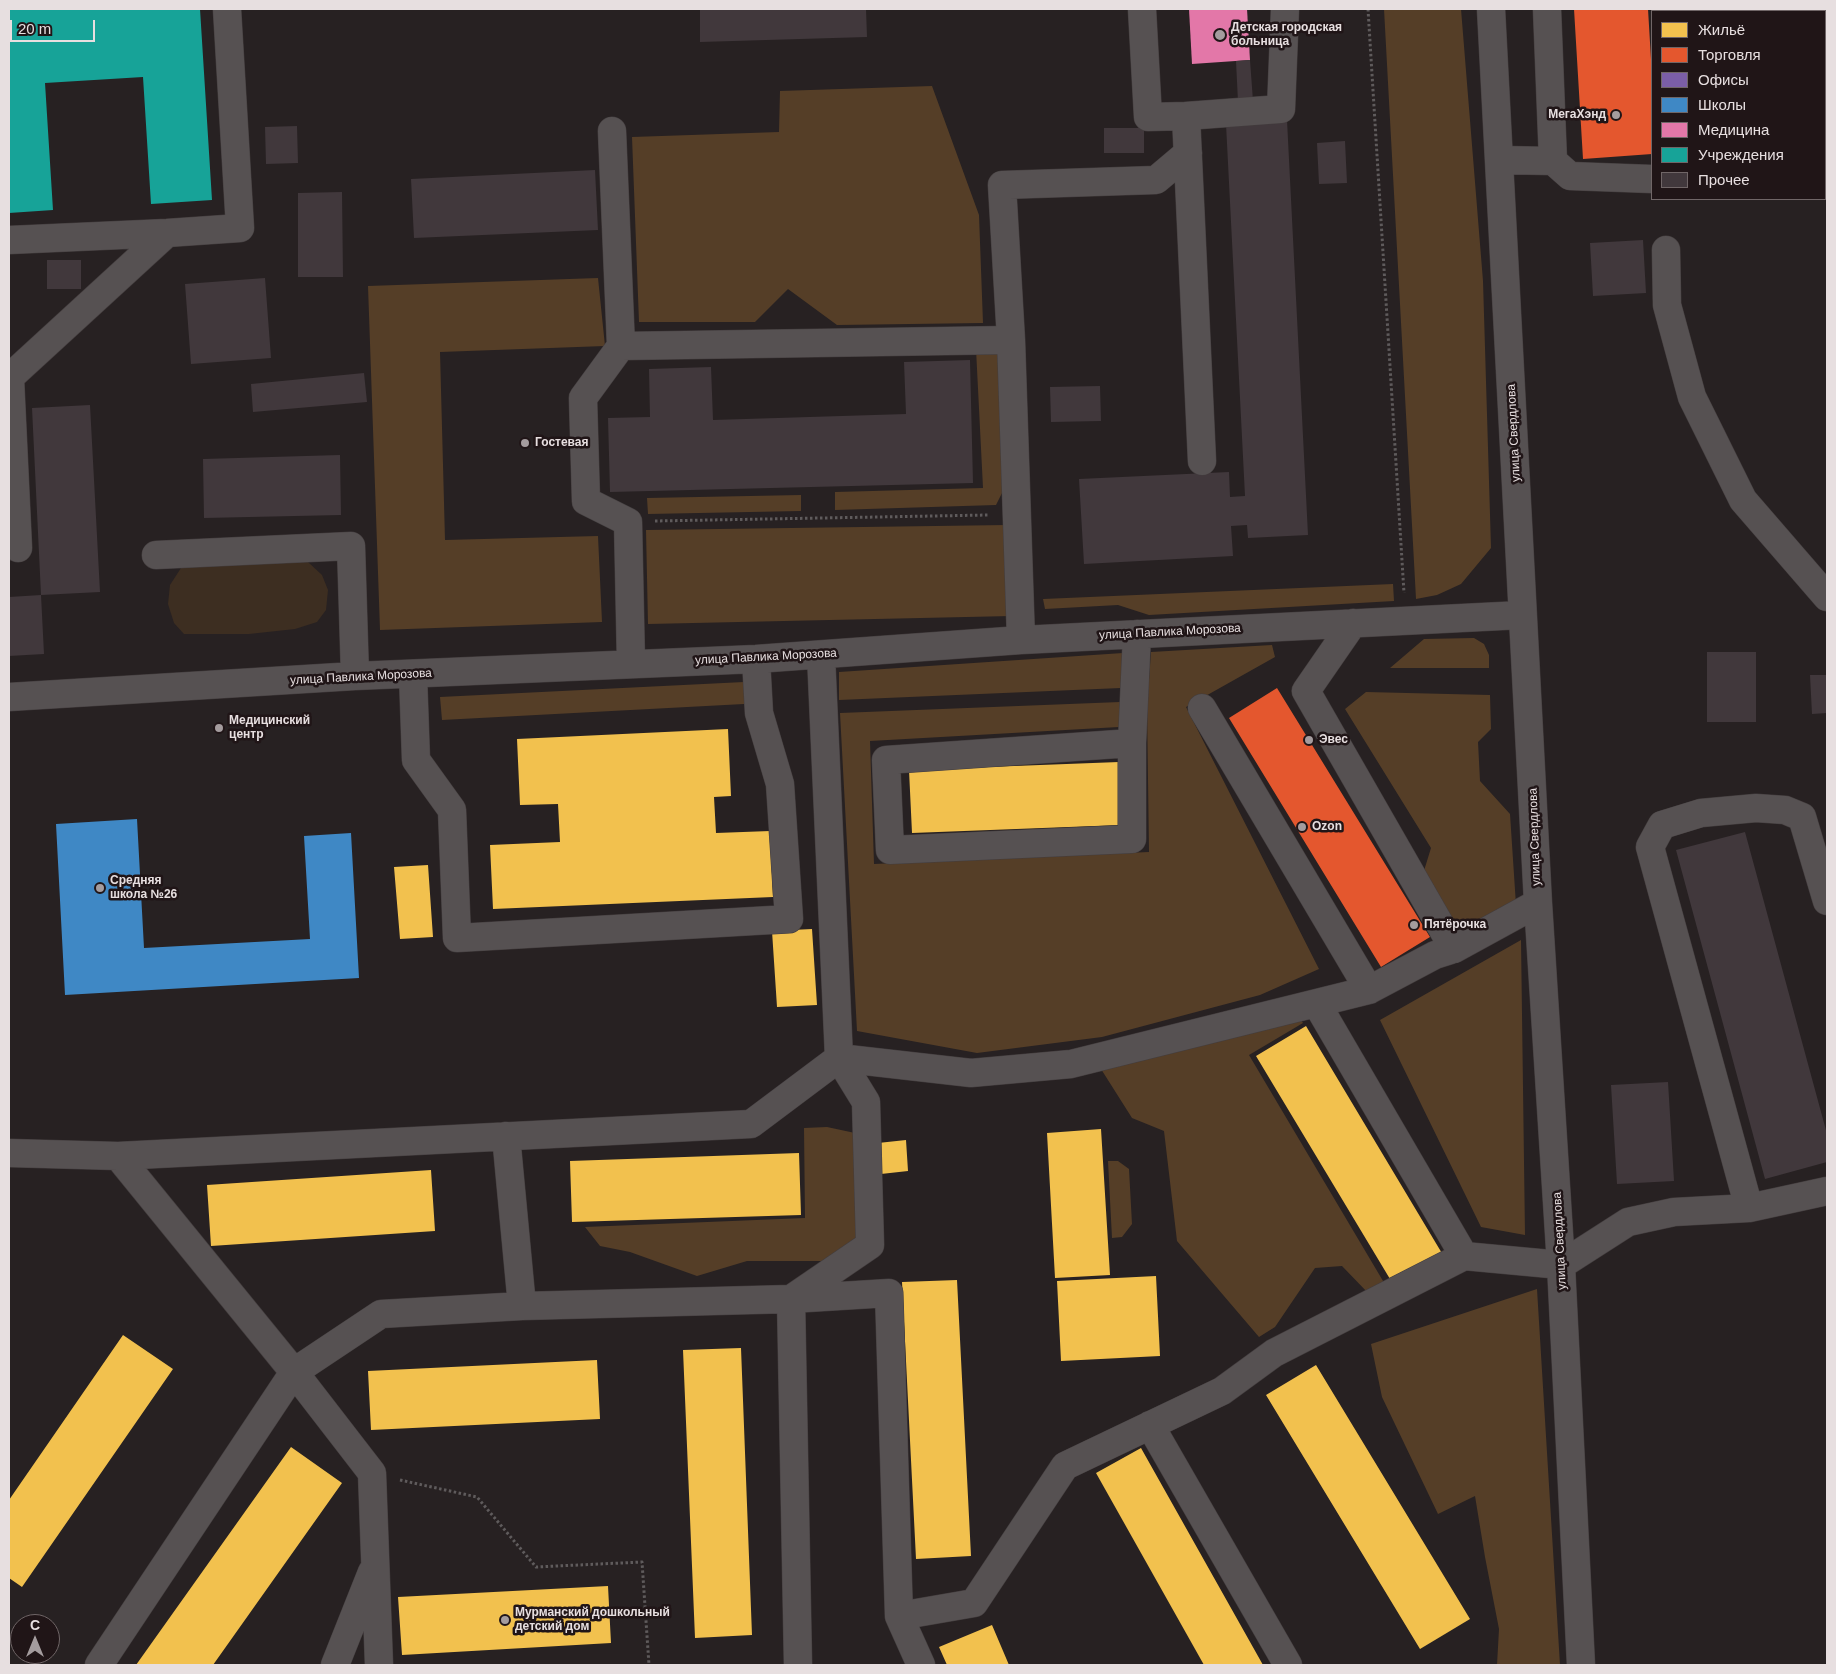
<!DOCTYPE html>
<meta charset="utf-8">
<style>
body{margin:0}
#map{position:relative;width:1836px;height:1674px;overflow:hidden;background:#272122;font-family:Arial,sans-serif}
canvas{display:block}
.frame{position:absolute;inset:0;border:10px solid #e7dfe0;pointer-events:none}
.legend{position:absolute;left:1651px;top:10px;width:175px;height:190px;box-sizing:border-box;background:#201517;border:1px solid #706667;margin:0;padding:6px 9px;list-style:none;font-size:15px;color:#e7dfe0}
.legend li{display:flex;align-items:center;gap:10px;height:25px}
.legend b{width:25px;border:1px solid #706667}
.north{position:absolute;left:10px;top:1614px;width:50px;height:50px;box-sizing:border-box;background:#201517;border:1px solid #706667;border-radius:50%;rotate:0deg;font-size:14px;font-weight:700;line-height:20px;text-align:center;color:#e7dfe0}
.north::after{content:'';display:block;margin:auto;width:18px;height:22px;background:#a49c9e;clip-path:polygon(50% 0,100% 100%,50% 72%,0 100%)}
.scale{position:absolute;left:10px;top:20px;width:85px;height:22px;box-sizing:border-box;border:2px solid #e7dfe0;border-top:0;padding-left:6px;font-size:15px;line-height:18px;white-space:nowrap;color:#e7dfe0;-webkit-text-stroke:4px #201517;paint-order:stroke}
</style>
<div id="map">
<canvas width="1836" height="1674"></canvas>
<div class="frame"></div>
<ul class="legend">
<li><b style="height:14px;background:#f2c14e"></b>Жильё</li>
<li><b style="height:14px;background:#e4572e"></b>Торговля</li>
<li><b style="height:14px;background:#7b5ea7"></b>Офисы</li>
<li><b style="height:14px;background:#3f88c5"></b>Школы</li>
<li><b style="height:14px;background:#e377a8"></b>Медицина</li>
<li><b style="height:14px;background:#17a398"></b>Учреждения</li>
<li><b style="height:14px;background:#41383c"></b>Прочее</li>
</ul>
<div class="north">С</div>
<div class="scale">20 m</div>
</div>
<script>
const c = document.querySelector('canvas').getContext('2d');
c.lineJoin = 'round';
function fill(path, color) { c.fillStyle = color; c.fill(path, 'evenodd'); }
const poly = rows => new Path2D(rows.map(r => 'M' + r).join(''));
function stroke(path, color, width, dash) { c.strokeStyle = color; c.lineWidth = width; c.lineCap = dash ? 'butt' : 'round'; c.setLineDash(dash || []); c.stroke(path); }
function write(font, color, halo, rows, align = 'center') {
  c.font = font + ' Arial,sans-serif'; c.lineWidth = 5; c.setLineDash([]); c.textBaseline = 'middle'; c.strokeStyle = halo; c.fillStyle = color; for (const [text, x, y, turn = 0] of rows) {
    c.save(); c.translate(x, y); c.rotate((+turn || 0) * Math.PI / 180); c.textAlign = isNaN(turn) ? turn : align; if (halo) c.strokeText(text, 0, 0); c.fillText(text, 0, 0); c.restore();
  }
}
const green = poly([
 [267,560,308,562,322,575,328,590,326,610,317,622,295,629,249,634,184,634,174,623,168,604,170,585,181,568]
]);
const forest = poly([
 [1384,9,1461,9,1483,281,1491,548,1461,584,1437,595,1416,599],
 [932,86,979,215,983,323,837,325,788,289,755,322,639,322,632,137,779,132,780,91],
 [598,278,605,346,440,352,445,540,598,536,602,622,380,630,368,286],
 [998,348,1005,487,996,505,835,510,835,492,983,488,976,349],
 [801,495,801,511,648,514,647,498],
 [1007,525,1012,616,648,624,646,530],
 [1393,584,1394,601,1149,615,1118,605,1045,609,1043,599],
 [1474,638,1484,644,1489,655,1489,668,1390,668,1424,639],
 [1272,645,1275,657,1186,707,1319,969,1260,995,1102,1037,977,1053,857,1031,840,713,1120,702,1119,727,870,741,874,864,1149,852,1147,706,1151,652],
 [1123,653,1121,688,839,700,839,672],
 [744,682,744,704,442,720,440,697],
 [1366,692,1490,695,1491,729,1478,742,1480,781,1510,814,1516,905,1481,926,1450,919,1423,874,1431,848,1345,709],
 [1521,940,1525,1235,1481,1227,1380,1020],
 [1299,1017,1303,1023,1249,1055,1386,1286,1369,1294,1342,1266,1315,1268,1275,1327,1259,1337,1177,1241,1164,1131,1132,1118,1101,1069],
 [827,1127,855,1133,858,1238,822,1261,747,1261,697,1276,630,1252,600,1246,585,1227,805,1218,804,1128],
 [1108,1161,1118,1161,1129,1169,1132,1224,1122,1237,1112,1238],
 [1537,1289,1560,1665,1497,1665,1499,1629,1485,1557,1475,1496,1438,1514,1382,1397,1371,1344]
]);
const homes = poly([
 [728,729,731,796,714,797,716,833,770,831,773,897,493,909,490,845,560,842,558,804,520,805,517,739],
 [1119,762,1121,825,912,833,909,770],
 [428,865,433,937,400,939,394,867],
 [812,929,817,1005,777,1007,772,931],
 [1306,1026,1443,1255,1393,1284,1256,1056],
 [1101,1129,1110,1275,1055,1278,1047,1133],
 [906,1140,908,1171,881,1174,878,1143],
 [799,1153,801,1215,572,1222,570,1161],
 [431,1170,435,1231,211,1246,207,1185],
 [1156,1276,1160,1356,1061,1361,1057,1281],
 [957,1280,971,1556,916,1559,902,1282],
 [123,1335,173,1369,22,1587,9,1578,9,1500],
 [741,1348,752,1635,695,1638,683,1350],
 [597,1360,600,1419,371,1430,368,1371],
 [1316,1365,1470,1619,1420,1649,1266,1395],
 [291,1447,342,1483,213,1665,136,1665],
 [1141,1448,1263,1665,1204,1665,1096,1473],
 [608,1586,611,1643,402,1655,398,1597],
 [992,1625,1009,1665,947,1665,939,1647]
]);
const shops = poly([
 [1574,9,1648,9,1652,76,1652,154,1583,159],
 [1277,688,1430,937,1381,967,1229,718]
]);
const offices = poly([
 [1824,9,1827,9,1827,79,1826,79]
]);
const schools = poly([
 [137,819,144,948,310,939,304,836,351,833,359,978,65,995,56,824]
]);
const health = poly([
 [1189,9,1247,9,1250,60,1192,64]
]);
const public = poly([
 [9,9,200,9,212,200,151,204,143,77,45,83,53,210,9,213]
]);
const building = poly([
 [700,9,866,9,867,37,700,42],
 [1250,60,1253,101,1238,102,1236,61],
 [1287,120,1308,535,1248,538,1247,525,1231,526,1233,556,1084,564,1079,479,1229,472,1230,497,1245,496,1226,124],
 [297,126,298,163,266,164,265,127],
 [1104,128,1144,128,1144,153,1104,153],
 [1345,141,1347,183,1319,184,1317,143],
 [595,170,598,230,414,238,411,179],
 [342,192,343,277,298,277,298,193],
 [1643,240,1646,293,1593,296,1590,243],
 [47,260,81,260,81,289,47,289],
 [265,278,271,358,191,364,185,284],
 [970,360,973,483,610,492,608,418,650,417,649,369,711,367,713,420,906,414,904,362],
 [364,373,367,402,253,412,251,384],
 [1100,386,1101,421,1051,422,1050,387],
 [90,405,100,592,41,595,32,408],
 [340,455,341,515,204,518,203,459],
 [41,595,44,654,9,656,9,597],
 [1707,652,1756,652,1756,722,1707,722],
 [1810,675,1827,675,1827,713,1812,714],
 [1745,832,1827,1134,1827,1162,1765,1179,1676,850],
 [1668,1082,1674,1181,1617,1184,1611,1085]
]);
const path = poly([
 [1368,9,1404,593],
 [655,521,988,515],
 [400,1480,477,1497,536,1567,642,1562,649,1665]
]);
const minor = poly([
 [1142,9,1148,117,1186,116],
 [1491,9,1538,903,1561,1265,1581,1665],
 [1547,9,1553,161],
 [612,131,621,346],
 [1500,160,1553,161,1570,176,1652,179],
 [9,240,167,233,240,228,227,9],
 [1666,250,1667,305,1692,397,1743,500,1827,597],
 [9,378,167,233],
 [10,378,18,548],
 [1202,461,1186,116,1281,109,1285,9],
 [156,555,351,546,355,676],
 [1353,623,1306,691,1454,949],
 [1021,640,1011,340,1002,185,1156,180,1188,153],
 [631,664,628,522,586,501,583,398,621,346,1011,340],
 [413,675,416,760,452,810,457,938,789,919,780,784,759,713,756,659],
 [9,697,355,676,756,659,1021,640,1522,615],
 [1202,708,1369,990,1435,955,1454,949,1538,903],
 [1132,743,886,760,890,850,1132,839,1132,743,1137,634],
 [1317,1004,1464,1256],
 [9,1153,118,1156,751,1124,839,1058,971,1073,1071,1064,1369,990],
 [118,1156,294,1372,372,1473,379,1665],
 [1749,1208,1650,847,1662,825,1701,813,1756,808,1785,810,1802,817,1827,901],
 [522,1306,791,1299,870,1245,866,1102,839,1058,821,655],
 [1150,1425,1288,1665],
 [899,1616,974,1603,1065,1466,1222,1391,1274,1353,1464,1256,1561,1265,1628,1222,1674,1212,1749,1208,1827,1191],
 [99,1665,294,1372,381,1314,522,1306,506,1136],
 [335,1665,372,1572],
 [798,1665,791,1299,889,1293,899,1616,921,1665]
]);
const markers = [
 [1220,35,6,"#a49c9e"],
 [1616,115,5,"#a49c9e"],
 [525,443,5,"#a49c9e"],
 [219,728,5,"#a49c9e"],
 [1309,740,5,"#a49c9e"],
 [1302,827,5,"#a49c9e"],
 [100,888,5,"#a49c9e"],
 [1414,925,5,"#a49c9e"],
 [505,1620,5,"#a49c9e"]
];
const poiNames = [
 ["Детская городская",1231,28],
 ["больница",1231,42],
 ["МегаХэнд",1606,115,"right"],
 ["Гостевая",535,443],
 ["Медицинский",229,721],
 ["центр",229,735],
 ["Эвес",1319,740],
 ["Ozon",1312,827],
 ["Средняя",110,881],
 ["школа №26",110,895],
 ["Пятёрочка",1424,925],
 ["Мурманский дошкольный",515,1613],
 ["детский дом",515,1627]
];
const streetNames = [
 ["улица Свердлова",1514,433,-93],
 ["улица Павлика Морозова",1170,632,-3],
 ["улица Павлика Морозова",766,657,-3],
 ["улица Павлика Морозова",361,677,-3],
 ["улица Свердлова",1535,837,-92],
 ["улица Свердлова",1560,1241,-93]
];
fill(green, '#3d2e21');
fill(forest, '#553e27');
fill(homes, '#f2c14e');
fill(shops, '#e4572e');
fill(offices, '#7b5ea7');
fill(schools, '#3f88c5');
fill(health, '#e377a8');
fill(public, '#17a398');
fill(building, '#41383c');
stroke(minor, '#433d3e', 29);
stroke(path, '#5f5b5c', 3, [2.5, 2.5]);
stroke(minor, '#565152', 28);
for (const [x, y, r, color] of markers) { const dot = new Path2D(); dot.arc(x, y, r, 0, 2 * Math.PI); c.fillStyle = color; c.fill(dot); stroke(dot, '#201517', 2); }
write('bold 12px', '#e7dfe0', '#201517', poiNames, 'left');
write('12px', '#e7dfe0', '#201517', streetNames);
</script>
